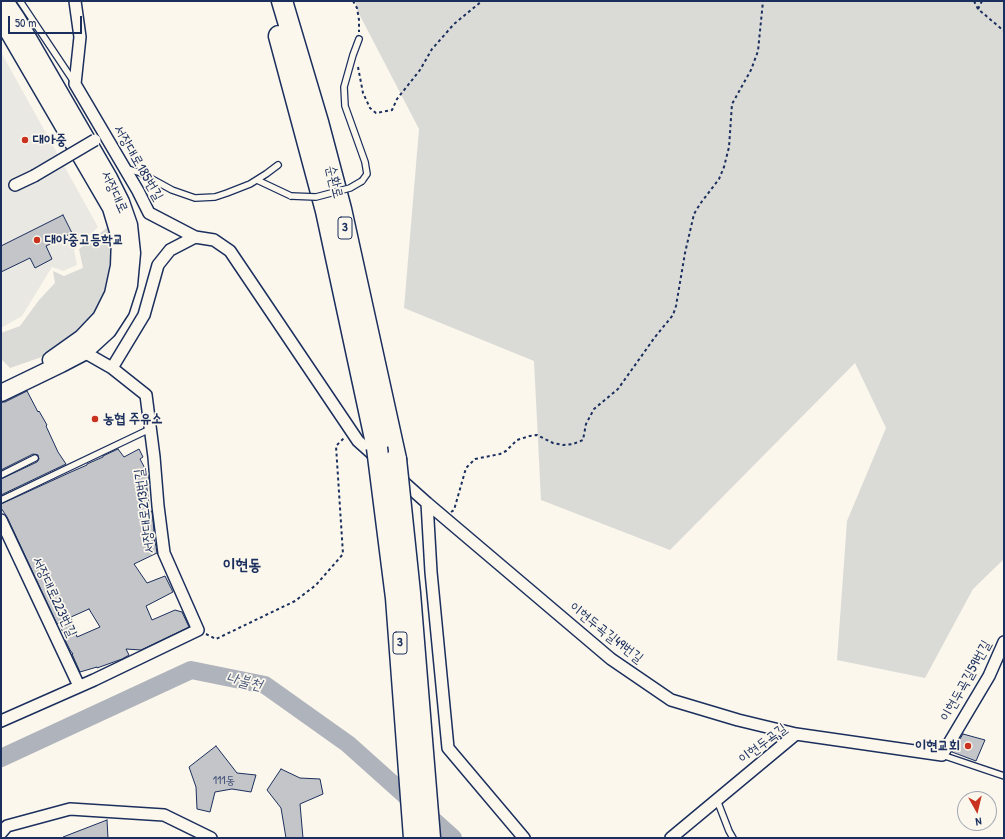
<!DOCTYPE html>
<meta charset="utf-8">
<style>
body{margin:0}
#map{position:relative;width:1005px;height:839px;overflow:hidden;background:#fbf7ec;font-family:"Patrick Hand",sans-serif}
canvas{display:block}
.frame{position:absolute;inset:0;border:2px solid #1b2f5e;pointer-events:none}
.north{position:absolute;left:957px;top:791px;width:40px;height:40px;box-sizing:border-box;background:#fbf7ec;border:1px solid #a1a7b3;border-radius:50%;rotate:172deg;font-size:11px;font-weight:700;line-height:16px;text-align:center;color:#1b2f5e}
.north::after{content:'';display:block;margin:auto;width:14px;height:18px;background:#c8321e;clip-path:polygon(50% 0,100% 100%,50% 72%,0 100%)}
.scale{position:absolute;left:8px;top:16px;width:74px;height:18px;box-sizing:border-box;border:2px solid #1b2f5e;border-top:0;padding-left:5px;font-size:12px;line-height:14px;white-space:nowrap;color:#1b2f5e;-webkit-text-stroke:3px #fbf7ec;paint-order:stroke}
</style>
<div id="map">
<canvas width="1005" height="839"></canvas>
<div class="frame"></div>
<div class="north">N</div>
<div class="scale">50 m</div>
</div>
<script>
const c = document.querySelector('canvas').getContext('2d');
c.lineJoin = 'round';
function fill(path, color) { c.fillStyle = color; c.fill(path, 'evenodd'); }
const poly = rows => new Path2D(rows.map(r => 'M' + r).join(''));
function stroke(path, color, width, dash) { c.strokeStyle = color; c.lineWidth = width; c.lineCap = dash ? 'butt' : 'round'; c.setLineDash(dash || []); c.stroke(path); }
function write(font, color, halo, rows, align = 'center') {
  c.font = font + ' "Patrick Hand","Poor Story",sans-serif'; c.lineWidth = 3.5; c.setLineDash([]); c.textBaseline = 'middle'; c.strokeStyle = halo; c.fillStyle = color; for (const [text, x, y, turn = 0] of rows) {
    c.save(); c.translate(x, y); c.rotate((+turn || 0) * Math.PI / 180); c.textAlign = isNaN(turn) ? turn : align; if (halo) c.strokeText(text, 0, 0); c.fillText(text, 0, 0); c.restore();
  }
}
const built = poly([
 [1,52,98,227,74,250,77,265,63,271,52,267,22,316,1,328]
]);
const green = poly([
 [356,1,1004,1,1004,559,973,589,925,678,837,660,847,521,886,428,855,363,670,550,541,500,534,361,404,308,419,129,356,8],
 [108,227,113,251,114,272,105,296,92,316,62,350,10,368,1,359,1,333,20,326,39,300,55,283,53,271,64,276,83,268,79,249]
]);
const river = poly([
 [1,758,191,670,265,685,348,744,453,838]
]);
const building = poly([
 [63,215,72,233,46,246,52,259,35,268,30,258,1,272,1,246,63,215],
 [27,391,38,412,39,411,47,425,46,426,58,452,66,464,1,495,1,479,37,462,39,459,38,455,33,454,1,470,1,402,5,402,27,391],
 [118,449,124,457,139,449,143,457,140,459,149,476,149,479,146,481,150,512,152,511,154,531,152,532,156,546,157,553,134,564,147,583,165,576,173,592,146,606,152,620,175,610,182,612,189,627,141,650,126,649,129,655,122,659,97,668,97,667,80,672,72,654,73,654,70,650,65,640,66,640,59,623,57,624,7,517,1,508,1,504,71,472,87,465,87,464,103,457,103,456,118,449],
 [89,609,100,627,77,637,71,617,89,609],
 [963,734,985,740,976,761,952,752,963,734],
 [216,746,237,773,256,775,251,792,232,789,215,792,210,812,197,809,196,787,189,767,216,746],
 [281,769,300,778,320,779,323,794,300,804,303,838,286,838,281,808,267,790,281,769],
 [107,820,108,838,63,838,63,837,107,820]
]);
const path = poly([
 [353,1,357,8,359,20,359,32],
 [974,1,978,9,1004,31],
 [978,9,982,1],
 [358,67,363,93,370,108,376,113,392,110,397,99,420,70,432,49,454,24,482,1],
 [451,512,454,510,466,468,475,459,500,454,506,451,517,440,530,436,537,435,553,443,563,445,573,444,583,440,586,424,594,409,618,389,655,337,673,315,676,306,685,253,694,214,700,204,719,179,724,167,729,147,732,104,751,70,758,51,763,1],
 [206,634,216,639,295,601,316,585,343,554,336,446,345,437]
]);
const lane = poly([
 [20,1,74,82],
 [359,39,353,55,344,87,345,106,365,162,367,174,362,181],
 [125,168,141,173,172,190,195,198,215,197,227,193,250,184,266,174,278,165],
 [257,180,291,196],
 [1,475,35,458],
 [1,500,150,429],
 [942,755,1004,776],
 [717,800,729,831,733,838]
]);
const street = poly([
 [75,1,80,37,75,84,138,191,149,213,195,237],
 [15,185,34,176],
 [112,368,144,315,158,265,170,250,195,237,214,240,230,251,358,441,377,458],
 [399,478,427,503,611,659,671,700,738,720,796,734,942,755,989,676,1004,642],
 [427,503,431,572,448,748,524,838],
 [1,520,79,686],
 [1,721,94,680,198,630,164,553,158,506,154,457,146,395,112,368,84,352],
 [1,833,7,826,70,809,164,815,211,838],
 [671,838,796,734]
]);
const secondary = poly([
 [1,19,111,208,120,238,119,266,113,294,101,318,82,338,51,360],
 [1,393,61,364,84,352,108,330,121,310,129,285,132,253,129,225,121,202,109,178,17,19,5,1]
]);
const highway = poly([
 [282,1,318,122,341,209,396,459],
 [279,36,326,211,377,448]
]);
const laneBridge = poly([
 [291,196,316,197,350,188,362,181]
]);
const streetBridge = poly([
 [34,176,95,140]
]);
const highwayBridge = poly([
 [377,448,396,598,414,838],
 [396,459,410,593,430,838]
]);
const markers = [
 [25,140,4,"#c8321e"],
 [37,240,4,"#c8321e"],
 [95,419,4,"#c8321e"],
 [968,746,4,"#c8321e"]
];
const numberNames = [
 ["111동",224,781]
];
const shields = [
 [345,228,14],
 [400,643,14]
];
const shieldNames = [
 ["3",345,228],
 ["3",400,643]
];
const poiNames = [
 ["대아중",33,140],
 ["대아중고등학교",45,240],
 ["농협 주유소",103,419],
 ["이현교회",960,746,"right"]
];
const streetNames = [
 ["서장대로185번길",138,163,60],
 ["순환로",334,182,76],
 ["서장대로",114,192,65],
 ["서장대로213번길",145,511,-97],
 ["서장대로223번길",54,597,65],
 ["이현두곡길49번길",606,633,38],
 ["이현두곡길59번길",966,681,-61],
 ["이현두곡길",763,744,-37]
];
const waterNames = [
 ["나불천",244,682,14]
];
const quarterNames = [
 ["이현동",242,566]
];
fill(built, '#eae8e2');
fill(green, '#dadad7');
stroke(river, '#afb3bb', 18);
fill(building, '#c3c5c9');
stroke(building, '#1b2f5e', 1);
stroke(lane, '#1b2f5e', 8);
stroke(street, '#1b2f5e', 14);
stroke(secondary, '#1b2f5e', 19);
stroke(highway, '#1b2f5e', 23);
stroke(path, '#1b2f5e', 2, [3, 3]);
stroke(lane, '#fbf7ec', 5.5);
stroke(street, '#fbf7ec', 11);
stroke(secondary, '#fbf7ec', 16);
stroke(highway, '#fbf7ec', 20);
stroke(laneBridge, '#1b2f5e', 8, []);
stroke(streetBridge, '#1b2f5e', 14, []);
stroke(highwayBridge, '#1b2f5e', 23, []);
stroke(laneBridge, '#fbf7ec', 5.5);
stroke(streetBridge, '#fbf7ec', 11);
stroke(highwayBridge, '#fbf7ec', 20);
for (const [x, y, r, color] of markers) { const dot = new Path2D(); dot.arc(x, y, r, 0, 2 * Math.PI); c.fillStyle = color; c.fill(dot); stroke(dot, '#fbf7ec', 1.5); }
write('12px', '#455479', null, numberNames);
for (const [x, y, w] of shields) { const box = new Path2D(); box.roundRect(x - w / 2, y - 11, w, 22, 3); c.fillStyle = '#fbf7ec'; c.fill(box); stroke(box, '#1b2f5e', 1); }
write('bold 13px', '#1b2f5e', null, shieldNames);
write('bold 14px', '#1b2f5e', '#fbf7ec', poiNames, 'left');
write('14px', '#1b2f5e', '#fbf7ec', streetNames);
write('italic 15px', '#47577a', '#fbf7ec', waterNames);
write('bold 16px', '#1b2f5e', '#fbf7ec', quarterNames);
</script>
